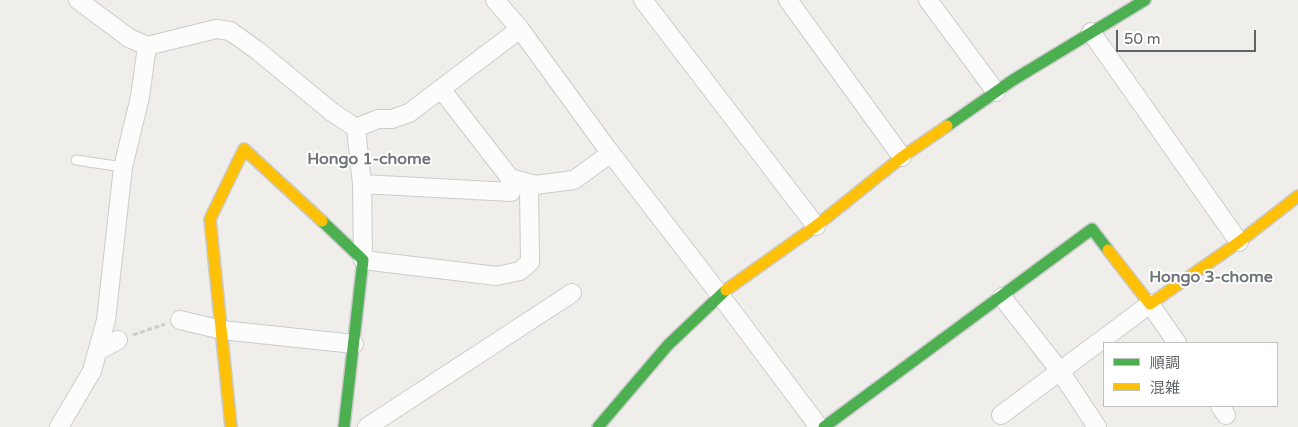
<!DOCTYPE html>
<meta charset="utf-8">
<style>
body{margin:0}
#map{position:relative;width:1298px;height:427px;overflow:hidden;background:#efeeea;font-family:"Varela Round","Noto Sans JP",sans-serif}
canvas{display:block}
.legend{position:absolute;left:1103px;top:342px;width:175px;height:65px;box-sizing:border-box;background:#fff;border:1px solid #bfc1c3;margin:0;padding:6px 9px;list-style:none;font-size:15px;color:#5f6368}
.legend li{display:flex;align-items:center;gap:10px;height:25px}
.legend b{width:25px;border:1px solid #bfc1c3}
.scale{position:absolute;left:1116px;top:30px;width:140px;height:22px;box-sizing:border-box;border:2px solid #5f6368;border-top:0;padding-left:6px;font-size:15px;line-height:18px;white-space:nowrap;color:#5f6368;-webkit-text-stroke:4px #fff;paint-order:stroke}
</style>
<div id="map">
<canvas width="1298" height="427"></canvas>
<ul class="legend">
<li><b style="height:6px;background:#4caf50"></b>順調</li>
<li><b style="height:6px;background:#ffc107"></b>混雑</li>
</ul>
<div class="scale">50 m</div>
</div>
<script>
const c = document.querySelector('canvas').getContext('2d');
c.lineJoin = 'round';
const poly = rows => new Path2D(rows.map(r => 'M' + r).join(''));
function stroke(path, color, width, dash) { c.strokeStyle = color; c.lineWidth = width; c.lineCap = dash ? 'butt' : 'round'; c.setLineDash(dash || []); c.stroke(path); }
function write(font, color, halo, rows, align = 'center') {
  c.font = font + ' "Varela Round",sans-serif'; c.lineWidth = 4; c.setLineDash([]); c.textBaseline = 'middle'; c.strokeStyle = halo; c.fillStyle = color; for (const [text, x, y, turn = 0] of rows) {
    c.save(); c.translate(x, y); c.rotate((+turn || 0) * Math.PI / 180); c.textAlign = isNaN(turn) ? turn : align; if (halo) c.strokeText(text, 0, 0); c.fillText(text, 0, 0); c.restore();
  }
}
const path = poly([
 [133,335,165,324]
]);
const lane = poly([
 [76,160,123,167]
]);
const street = poly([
 [78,0,129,38,147,46,216,29,230,31,258,51,332,112,356,128,378,119,392,119,409,113,520,29],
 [495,0,520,29,606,147,720,295,819,427],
 [643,0,816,226],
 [788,0,902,157],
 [928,0,996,92],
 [1091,32,1239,242],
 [441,89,510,178,535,185,574,180,611,153],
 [356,128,362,184,363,260,497,276,520,271,530,262,529,190],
 [362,184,511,192],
 [1002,297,1060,371,1097,427],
 [180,320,222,330,354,344],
 [98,351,118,340],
 [1220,406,1226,415],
 [1001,415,1150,304,1177,343],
 [59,427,92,371,106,320,123,167,140,97,147,46],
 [367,427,572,293]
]);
const fast = poly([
 [947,126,1013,80,1145,0],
 [322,221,363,260,344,427],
 [598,427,668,345,726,290],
 [824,427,1092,229,1108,250]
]);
const slow = poly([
 [1108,250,1150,304,1239,242,1298,196],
 [726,290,816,226,902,157,947,126],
 [231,427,210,219,244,149,322,221]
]);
const neighbourhoodNames = [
 ["Hongo 1-chome",369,160],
 ["Hongo 3-chome",1211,278]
];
stroke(lane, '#cbcccc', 11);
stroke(street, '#cbcccc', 20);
stroke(fast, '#cacacb', 14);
stroke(slow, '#cacacb', 14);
stroke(path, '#cacfcc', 3, [5, 2.5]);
stroke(lane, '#fdfcfc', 9);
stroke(street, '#fdfcfc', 18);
stroke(fast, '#4caf50', 11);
stroke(slow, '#ffc107', 11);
write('bold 16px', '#70757a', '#fff', neighbourhoodNames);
</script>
